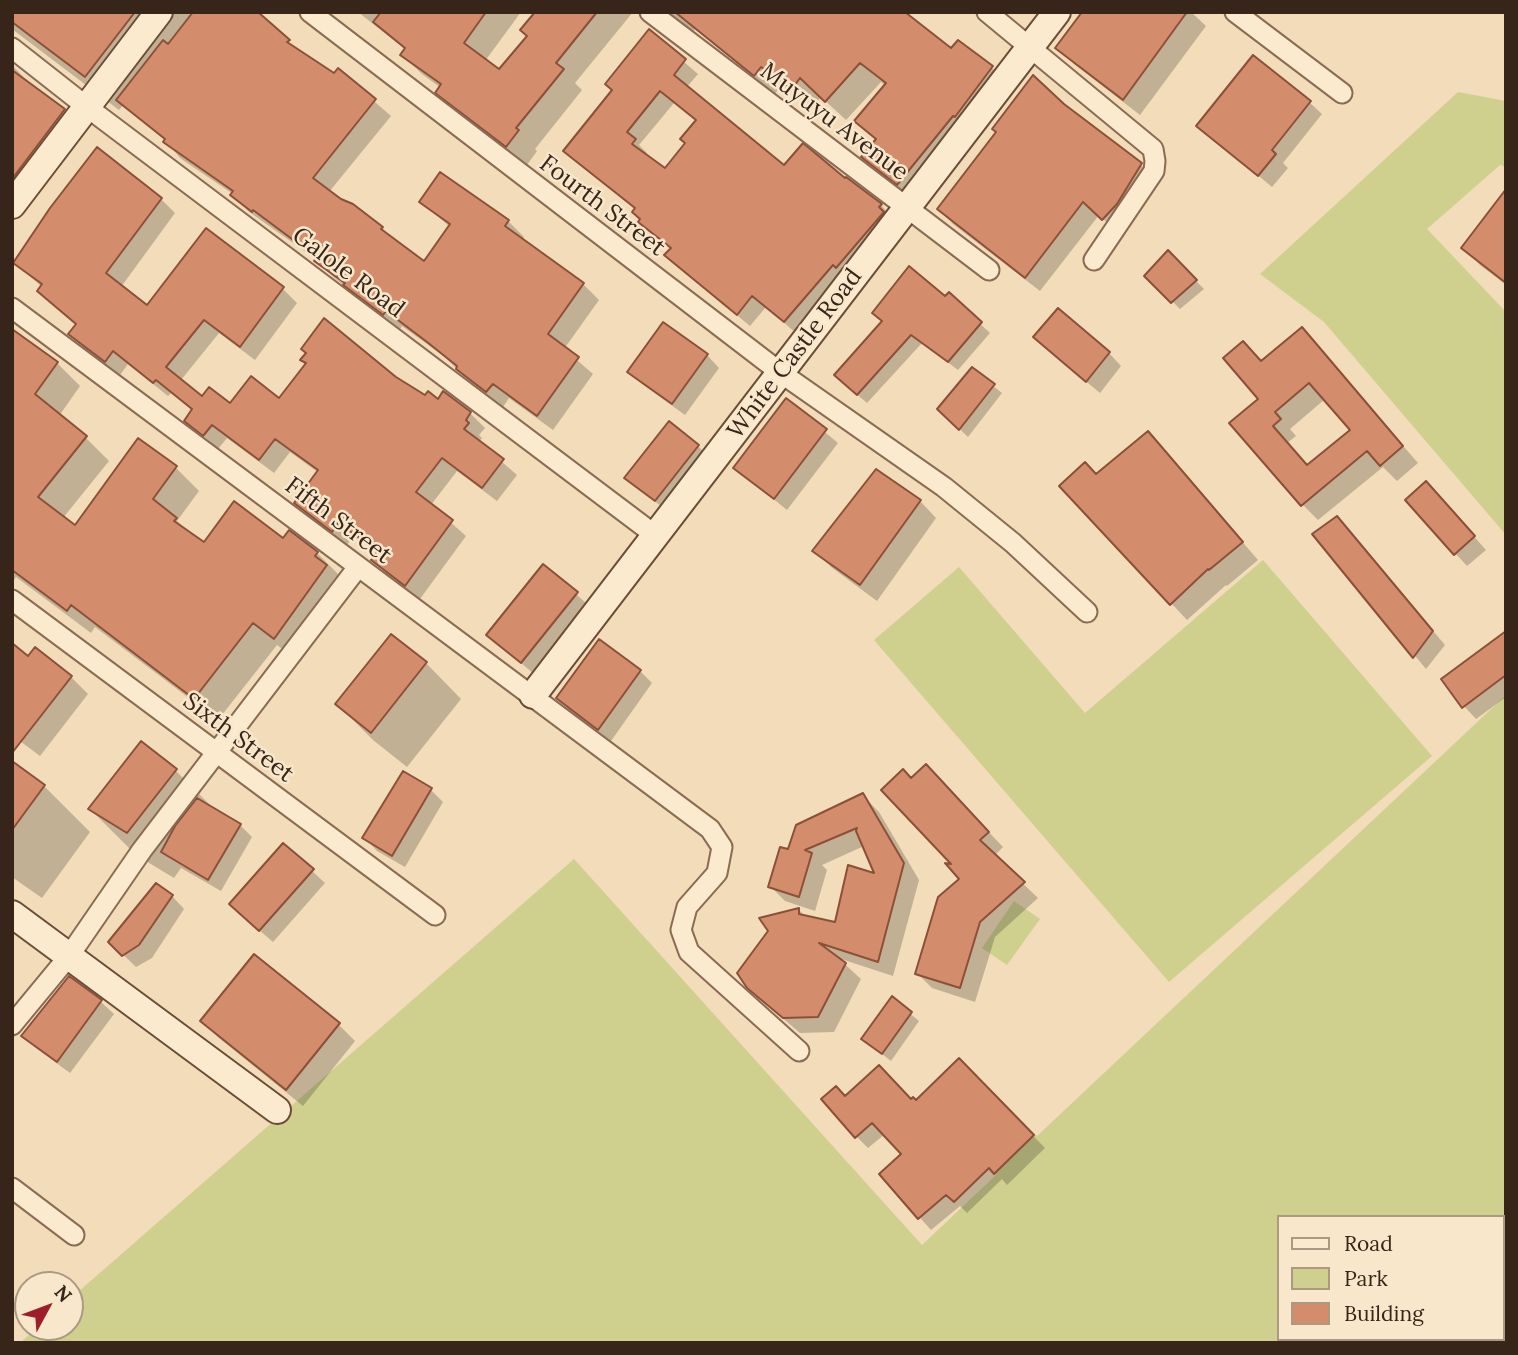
<!DOCTYPE html>
<style>
body{margin:0}
#map{position:relative;width:1518px;height:1355px;overflow:hidden;background:#f2dcba;font-family:Lora,serif}
canvas{display:block}
.frame{position:absolute;inset:0;border:14px solid #37251a;pointer-events:none}
.legend{position:absolute;left:1277px;top:1215px;width:228px;height:126px;box-sizing:border-box;background:#f8e7cb;border:2px solid #ab9984;margin:0;padding:9px 12px;list-style:none;font-size:21px;color:#37251a}
.legend li{display:flex;align-items:center;gap:14px;height:35px}
.legend b{width:35px;border:2px solid #ab9984}
.north{position:absolute;left:14px;top:1271px;width:70px;height:70px;box-sizing:border-box;background:#f8e7cb;border:2px solid #ab9984;border-radius:50%;rotate:49deg;font-size:19px;font-weight:700;line-height:28px;text-align:center;color:#37251a}
.north::after{content:'';display:block;margin:auto;width:24px;height:32px;background:#9e1e2c;clip-path:polygon(50% 0,100% 100%,50% 72%,0 100%)}
</style>
<div id="map">
<canvas width="1518" height="1355"></canvas>
<div class="frame"></div>
<ul class="legend">
<li><b style="height:9px;background:#fceace"></b>Road</li>
<li><b style="height:19px;background:#cfd08e"></b>Park</li>
<li><b style="height:19px;background:#d38d6d"></b>Building</li>
</ul>
<div class="north">N</div>
</div>
<script>
const c = document.querySelector('canvas').getContext('2d');
c.lineJoin = 'round';
function fill(path, color) { c.fillStyle = color; c.fill(path, 'evenodd'); }
const poly = rows => new Path2D(rows.map(r => 'M' + r).join(''));
function stroke(path, color, width, dash) { c.strokeStyle = color; c.lineWidth = width; c.lineCap = dash ? 'butt' : 'round'; c.setLineDash(dash || []); c.stroke(path); }
function write(font, color, halo, rows, align = 'center') {
  c.font = font + ' Lora,serif'; c.lineWidth = 5; c.setLineDash([]); c.textBaseline = 'middle'; c.strokeStyle = halo; c.fillStyle = color; for (const [text, x, y, turn = 0] of rows) {
    c.save(); c.translate(x, y); c.rotate((+turn || 0) * Math.PI / 180); c.textAlign = isNaN(turn) ? turn : align; if (halo) c.strokeText(text, 0, 0); c.fillText(text, 0, 0); c.restore();
  }
}
const green = poly([
 [1458,92,1506,101,1506,167,1500,165,1427,229,1506,312,1506,535,1324,322,1260,274],
 [1263,560,1432,756,1169,982,874,640,959,567,1085,713],
 [1506,695,1506,1343,20,1343,38,1327,70,1327,70,1299,574,859,922,1245,996,1175,919,1097,959,1058,1037,1136],
 [1278,1217,1502,1217,1502,1339,1278,1339],
 [1014,901,1040,919,1007,965,982,948]
]);
const shadow = poly([
 [12,12,255,12,302,54,334,75,338,70,391,116,329,192,382,228,397,244,424,264,450,227,421,202,440,175,508,221,524,237,522,240,583,284,599,300,564,349,593,374,553,430,509,398,503,407,473,385,445,357,402,326,400,329,332,276,317,260,248,211,233,194,180,158,166,141,123,105,119,110,12,29],
 [358,12,521,12,485,61,500,72,528,36,537,12,633,12,575,83,582,90,535,149,537,151,527,165,457,112,438,92,441,88,422,74,402,55,406,50],
 [651,12,683,12,951,51,958,42,992,68,1012,87,918,203,883,177,864,157,877,141,857,120,886,86,881,82,846,120,821,97,813,107,781,85,775,94,695,29,693,32,673,19],
 [1084,12,1191,12,1206,26,1140,115,1074,64,1057,48],
 [649,32,698,74,686,88,784,167,881,205,893,218,797,334,766,307,750,326,680,268,667,255,672,249,641,222,642,220,636,210,565,151,613,91],
 [674,103,697,121,687,143,665,170,645,156,647,153,639,145],
 [12,65,35,89,64,110,78,124,12,207],
 [1309,102,1322,114,1283,163,1288,168,1272,187,1199,126],
 [1063,105,1141,165,1156,180,1118,233,1099,215,1040,291,953,224,939,209],
 [161,199,175,213,121,287,148,308,206,231,283,289,297,303,255,360,219,333,181,380,203,398,230,406,280,400,307,365,302,360,395,378,426,397,439,401,444,393,470,413,485,428,479,435,482,438,479,442,517,475,497,501,457,471,431,505,466,536,420,599,387,574,373,560,378,553,353,536,347,545,311,517,296,503,319,473,290,452,274,473,227,438,218,449,187,421,193,411,171,393,168,396,128,364,120,375,84,348,70,334,77,325,39,291,42,287,15,263],
 [1506,199,1506,285,1480,265,1463,248],
 [1168,253,1204,289,1180,309,1147,276],
 [949,295,990,333,958,370,922,343,867,403,846,385],
 [664,324,707,355,719,368,685,415,642,384,630,371],
 [1301,329,1418,463,1397,481,1383,467,1318,520,1302,504,1260,399,1262,363],
 [1325,399,1352,431,1308,466,1287,443,1296,436,1290,429],
 [12,331,57,363,80,386,59,416,86,438,109,461,63,518,76,527,139,441,176,468,199,491,177,521,204,544,284,540,317,553,340,576,298,661,277,645,218,720,95,627,91,633,16,577,12,583],
 [1048,350,1109,353,1121,366,1100,393],
 [972,369,1002,393,968,437,939,409],
 [786,400,838,443,787,510,735,468],
 [1148,433,1258,560,1227,586,1226,585,1187,620,1171,603,1097,476],
 [698,446,710,458,668,512,626,478],
 [1438,496,1486,550,1467,566,1455,553],
 [920,501,936,518,877,601,831,567,814,550],
 [1349,531,1445,645,1426,669,1315,535],
 [576,594,589,606,534,674,488,635],
 [1505,633,1506,697,1476,719,1464,706],
 [29,658,71,677,88,694,40,756,12,735],
 [426,663,461,699,407,767,373,740,337,704],
 [640,671,652,683,611,741,570,711,558,698],
 [12,763,44,786,90,832,42,898,12,877],
 [175,770,217,812,240,825,252,837,221,891,181,868,174,878,136,855,90,809],
 [912,781,941,782,1003,847,994,856,1038,898,995,937,975,1002,932,988,917,973,962,879],
 [431,790,443,802,405,867,377,851,365,838],
 [864,797,879,812,919,880,893,976,838,958,861,979,834,1032,800,1033,765,1003,799,910,807,918,836,924,877,876,864,846,822,865,827,870,815,911,785,901,770,886,789,851],
 [312,871,325,883,273,942,244,917],
 [172,896,184,909,152,958,136,967,110,942],
 [255,956,339,1025,355,1041,303,1106,219,1038,202,1021],
 [69,978,101,1002,114,1014,70,1073,36,1048,24,1036],
 [892,999,919,1021,891,1061,863,1039],
 [959,1060,1045,1148,1007,1185,1002,1179,967,1213,960,1206,931,1230,881,1174,903,1154,885,1134,868,1148,857,1137,846,1098,916,1103]
]);
const building = poly([
 [12,12,135,12,85,77,12,22,12,12],
 [193,12,258,12,290,40,287,42,334,73,338,68,376,99,313,178,341,199,353,204,383,227,381,229,424,261,450,224,419,202,440,172,509,220,505,226,584,283,548,334,579,357,537,416,493,384,486,392,456,369,457,366,427,342,386,311,383,315,343,285,345,283,314,261,319,255,304,248,253,210,252,212,230,195,233,191,163,142,165,139,116,100,163,40,168,44,193,12],
 [381,12,486,12,464,43,499,69,527,36,520,30,535,12,597,12,556,63,564,69,516,128,519,130,506,147,435,93,441,84,400,55,405,48,373,22,381,12],
 [675,12,905,12,951,48,958,40,993,66,955,117,953,116,897,185,861,157,876,139,854,121,886,83,860,63,825,102,800,78,792,89,761,67,754,76,675,12],
 [1082,12,1187,12,1123,100,1055,48,1082,12],
 [649,29,686,59,674,75,784,165,803,143,845,178,846,177,882,204,879,207,884,212,836,268,833,265,784,322,752,296,737,315,664,255,671,248,638,222,640,219,632,212,635,208,563,151,612,90,605,84,649,29],
 [660,91,696,120,680,139,685,143,665,168,632,144,636,139,627,132,660,91],
 [1253,55,1311,101,1272,150,1276,154,1258,176,1196,126,1253,55],
 [12,70,65,109,12,179,12,70],
 [1033,75,1064,104,1142,163,1117,204,1102,220,1083,202,1025,278,937,209,996,132,992,129,1033,75],
 [97,147,162,198,106,273,147,305,206,228,284,287,240,347,204,320,166,367,202,396,209,387,230,403,251,376,279,398,306,363,300,360,306,353,301,349,324,318,396,377,425,395,428,391,438,399,443,391,471,412,466,420,469,423,464,429,504,459,482,488,442,458,416,492,453,520,405,586,371,560,378,551,338,523,332,532,294,503,318,470,275,439,259,460,212,425,203,436,184,421,192,409,156,380,153,383,113,351,105,362,68,334,76,324,37,291,42,284,13,263,50,208,97,147],
 [1506,189,1506,283,1461,248,1506,189],
 [1168,250,1197,280,1171,303,1144,276,1168,250],
 [909,266,945,296,949,292,982,322,948,362,911,335,857,395,834,375,882,321,872,313,909,266],
 [1058,308,1110,352,1086,382,1033,337,1058,308],
 [663,322,708,354,672,404,627,372,663,322],
 [1302,327,1403,446,1380,466,1367,451,1301,506,1229,423,1258,399,1223,358,1243,341,1261,361,1302,327],
 [1309,383,1350,430,1307,465,1273,426,1281,419,1275,412,1309,383],
 [12,329,58,362,35,394,87,436,38,497,75,525,138,438,177,466,153,499,177,518,174,521,204,542,234,501,283,538,289,530,318,552,315,556,327,565,274,639,253,623,194,699,71,605,67,611,12,570,12,329],
 [972,367,995,384,959,430,937,409,972,367],
 [786,398,827,429,774,499,733,468,786,398],
 [669,421,699,445,655,501,624,478,669,421],
 [1148,431,1243,542,1209,570,1208,569,1170,605,1059,486,1085,462,1096,474,1148,431],
 [876,469,921,500,860,585,812,551,876,469],
 [1426,481,1475,536,1454,555,1405,500,1426,481],
 [1337,516,1433,631,1413,658,1312,534,1337,516],
 [543,564,578,592,521,663,486,635,543,564],
 [1506,631,1506,675,1462,708,1441,679,1506,631],
 [391,634,427,662,371,733,335,704,391,634],
 [599,639,641,670,598,730,556,698,599,639],
 [12,643,28,656,35,647,72,676,12,753,12,643],
 [141,741,177,769,127,833,88,809,141,741],
 [12,761,45,785,12,830,12,761],
 [926,764,989,832,980,840,1025,882,980,922,960,988,915,974,938,897,959,879,945,863,951,864,881,790,903,769,911,778,926,764],
 [403,771,432,788,392,856,362,838,403,771],
 [863,793,904,863,878,962,819,943,846,963,818,1017,783,1018,747,988,737,973,768,931,759,918,799,908,799,914,835,922,848,865,874,873,856,831,857,828,805,850,812,853,799,897,768,887,780,847,788,849,796,825,863,793],
 [197,798,241,824,208,880,161,852,175,826,197,798],
 [283,843,314,869,259,931,229,904,283,843],
 [156,883,173,895,139,945,122,956,108,942,156,883],
 [254,954,340,1023,286,1090,200,1021,254,954],
 [69,976,102,1000,57,1062,21,1036,69,976],
 [892,996,912,1012,882,1054,861,1039,892,996],
 [959,1058,1034,1135,994,1174,989,1168,954,1202,946,1195,918,1219,879,1174,901,1154,872,1123,855,1138,821,1099,836,1086,845,1096,879,1065,911,1099,913,1097,916,1100,959,1058]
]);
const street = poly([
 [310,12,781,373,944,487,1013,543,1087,612],
 [650,12,989,270],
 [987,12,1153,149,1155,161,1154,171,1094,260],
 [1235,12,1342,93],
 [12,48,87,107,655,535],
 [12,308,710,829,722,847,717,873,687,907,681,930,689,952,799,1051],
 [12,600,435,915],
 [12,1025,69,956,142,850,358,567],
 [12,1188,74,1235]
]);
const secondary = poly([
 [12,205,159,12],
 [533,695,1057,12],
 [12,914,277,1110]
]);
const streetNames = [
 ["Muyuyu Avenue",834,122,37],
 ["Fourth Street",602,206,37],
 ["Galole Road",348,273,37],
 ["White Castle Road",795,354,-53],
 ["Fifth Street",338,521,37],
 ["Sixth Street",238,738,37]
];
fill(green, '#cfd08e');
fill(shadow, '#0003');
fill(building, '#d38d6d');
stroke(building, '#8b5037', 2);
stroke(street, '#8a6b53', 23);
stroke(secondary, '#6b4c37', 30);
stroke(street, '#fceace', 19);
stroke(secondary, '#fceace', 26);
write('24px', '#37251a', '#f8e7cb', streetNames);
</script>
